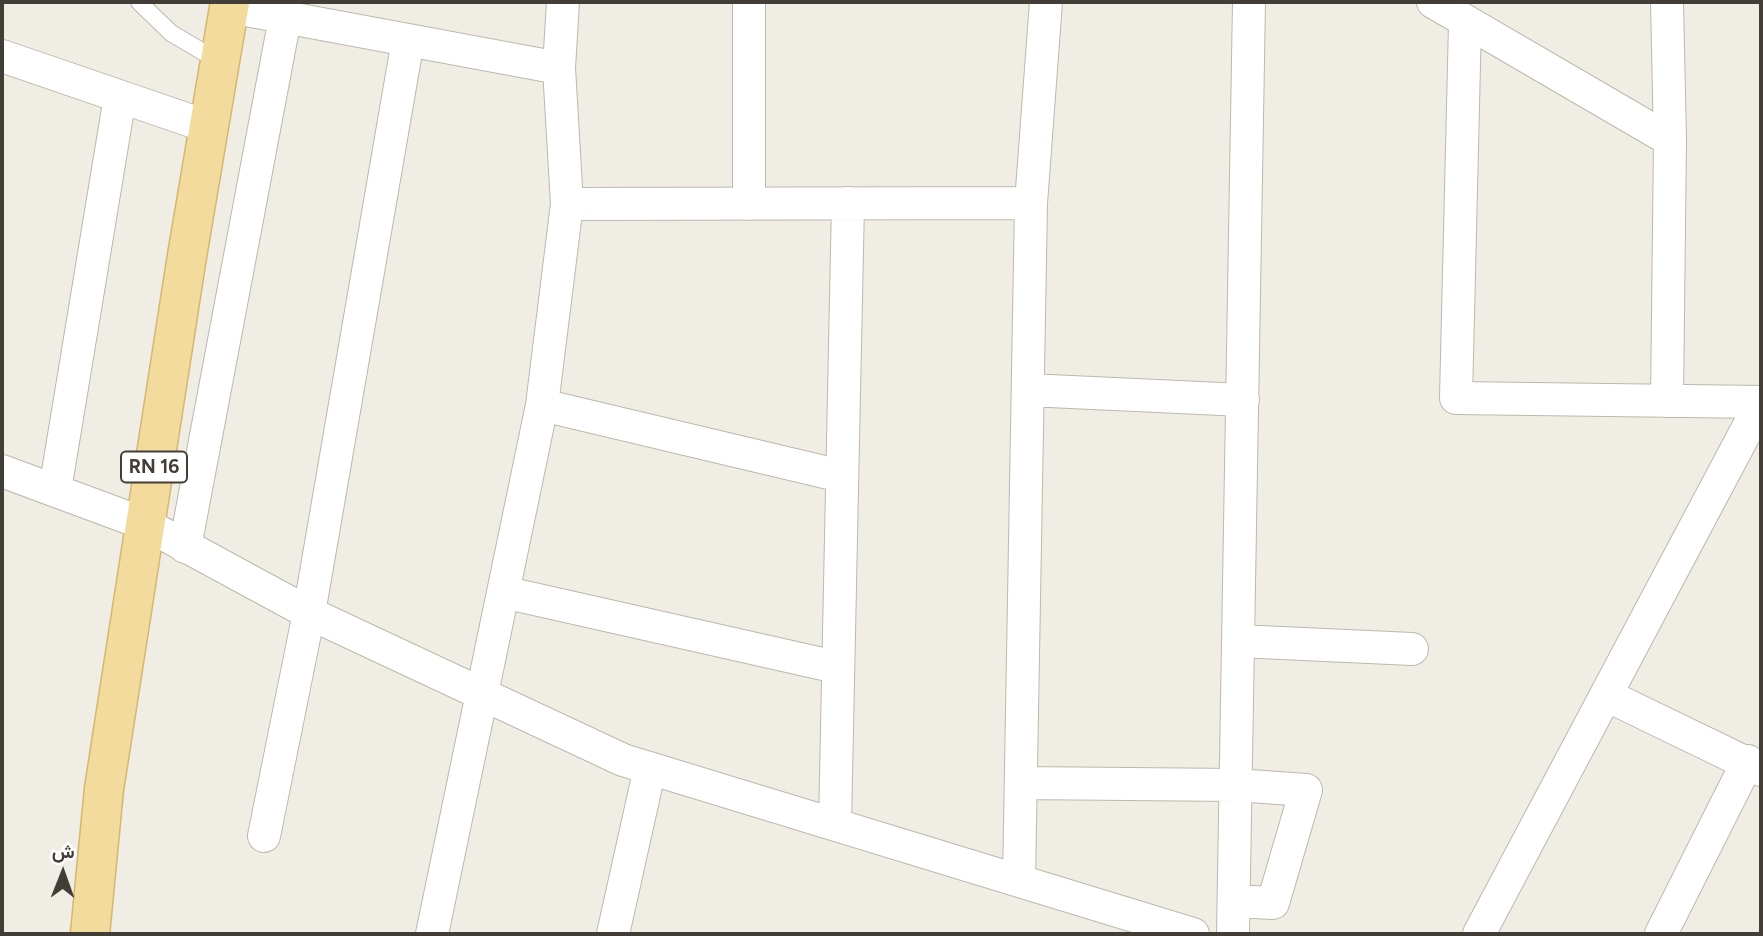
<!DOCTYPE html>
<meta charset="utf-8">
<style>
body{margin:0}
#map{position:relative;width:1763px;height:936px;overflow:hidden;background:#f0ede5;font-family:Figtree,Vazirmatn,sans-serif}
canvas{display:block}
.frame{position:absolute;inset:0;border:4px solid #423d36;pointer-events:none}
.north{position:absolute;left:28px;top:838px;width:70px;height:70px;-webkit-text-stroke:5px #fff;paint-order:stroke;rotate:1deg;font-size:19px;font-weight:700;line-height:28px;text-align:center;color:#423d36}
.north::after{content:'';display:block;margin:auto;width:24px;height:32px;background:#423d36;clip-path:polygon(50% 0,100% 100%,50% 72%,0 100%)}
</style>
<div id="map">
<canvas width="1763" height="936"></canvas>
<div class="frame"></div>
<div class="north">ش</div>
</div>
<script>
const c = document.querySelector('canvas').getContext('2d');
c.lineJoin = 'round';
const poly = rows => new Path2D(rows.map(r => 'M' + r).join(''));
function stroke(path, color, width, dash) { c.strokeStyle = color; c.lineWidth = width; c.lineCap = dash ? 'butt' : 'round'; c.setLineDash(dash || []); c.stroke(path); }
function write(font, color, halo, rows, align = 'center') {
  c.font = font + ' Figtree,sans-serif'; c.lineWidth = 5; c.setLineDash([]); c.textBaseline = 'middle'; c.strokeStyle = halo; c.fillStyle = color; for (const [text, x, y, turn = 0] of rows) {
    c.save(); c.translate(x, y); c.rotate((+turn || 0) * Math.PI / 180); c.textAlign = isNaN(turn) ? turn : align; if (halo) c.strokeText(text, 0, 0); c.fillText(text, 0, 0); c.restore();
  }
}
const lane = poly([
 [139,2,171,33,220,62]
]);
const street = poly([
 [1433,2,1670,140],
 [1667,2,1670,140,1667,401],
 [230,7,559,68],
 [1465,23,1456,398,1761,402],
 [2,56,209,127],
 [567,204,1031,203],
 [749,204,749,2],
 [1028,390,1243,400],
 [542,405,841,476],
 [2,471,145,524,309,613,623,760,1193,934],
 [55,490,120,97],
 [185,547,285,18],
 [503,592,836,667],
 [1238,641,1412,649],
 [1606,695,1761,770],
 [1021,783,1236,785,1306,790,1273,903,1234,901],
 [835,824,848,203],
 [264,836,309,613,408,40],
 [1019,881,1031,203,1046,2],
 [432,934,542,405,567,204,559,68,563,2],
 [613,934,650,768],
 [1233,934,1249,2],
 [1479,934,1761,403],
 [1661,934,1748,761]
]);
const primary = poly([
 [90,934,104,789,187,256,230,2]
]);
const shields = [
 [154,467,66]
];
const shieldNames = [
 ["RN 16",154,467]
];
stroke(lane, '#beb8ac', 18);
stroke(street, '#beb8ac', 34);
stroke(primary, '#d5b76f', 41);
stroke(lane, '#fff', 16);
stroke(street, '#fff', 32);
stroke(primary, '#f2db9c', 38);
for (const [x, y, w] of shields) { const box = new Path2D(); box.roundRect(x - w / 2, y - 15.5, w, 31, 5); c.fillStyle = '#fff'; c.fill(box); stroke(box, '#423d36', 2); }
write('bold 19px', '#423d36', null, shieldNames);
</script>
